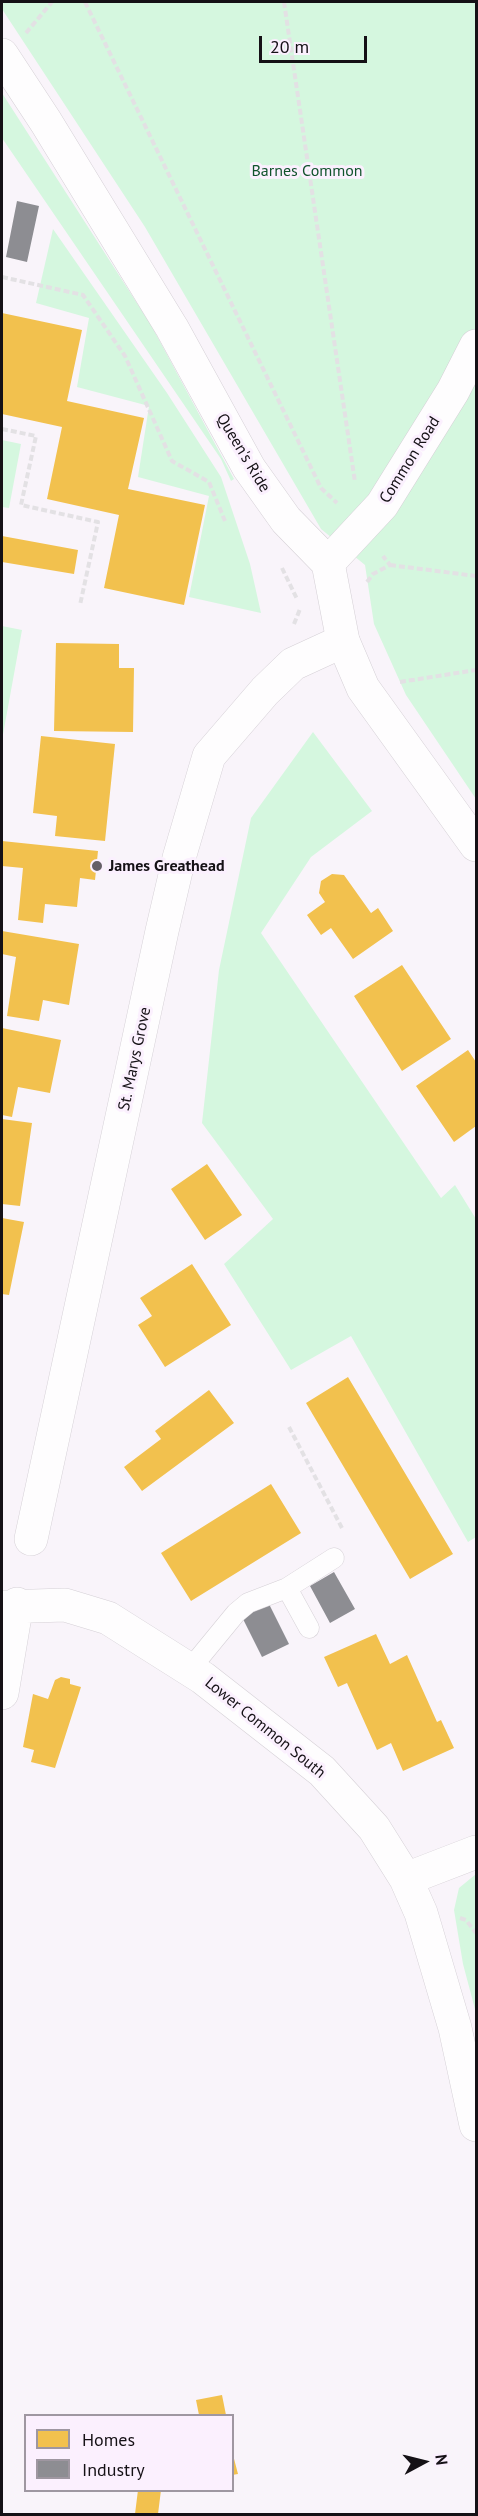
<!DOCTYPE html>
<style>
body{margin:0}
#map{position:relative;width:478px;height:2516px;overflow:hidden;background:#f9f4fa;font-family:"PT Sans",sans-serif}
canvas{display:block}
.frame{position:absolute;inset:0;border:3px solid #151116;pointer-events:none}
.legend{position:absolute;left:24px;top:2414px;width:210px;height:78px;box-sizing:border-box;background:#fbf0fe;border:2px solid #9f97a1;margin:0;padding:8px 10px;list-style:none;font-size:18px;color:#151116}
.legend li{display:flex;align-items:center;gap:12px;height:30px}
.legend b{width:30px;border:2px solid #9f97a1}
.north{position:absolute;left:394px;top:2432px;width:60px;height:60px;-webkit-text-stroke:4px #fbf0fe;paint-order:stroke;rotate:83deg;font-size:16px;font-weight:700;line-height:24px;text-align:center;color:#151116}
.north::after{content:'';display:block;margin:auto;width:21px;height:27px;background:#151116;clip-path:polygon(50% 0,100% 100%,50% 72%,0 100%)}
.scale{position:absolute;left:259px;top:36px;width:108px;height:27px;box-sizing:border-box;border:3px solid #151116;border-top:0;padding-left:8px;font-size:18px;line-height:21px;white-space:nowrap;color:#151116;-webkit-text-stroke:4px #fbf0fe;paint-order:stroke}
</style>
<div id="map">
<canvas width="478" height="2516"></canvas>
<div class="frame"></div>
<ul class="legend">
<li><b style="height:16px;background:#f2c14e"></b>Homes</li>
<li><b style="height:16px;background:#8d8d92"></b>Industry</li>
</ul>
<div class="north">N</div>
<div class="scale">20 m</div>
</div>
<script>
const c = document.querySelector('canvas').getContext('2d');
c.lineJoin = 'round';
function fill(path, color) { c.fillStyle = color; c.fill(path, 'evenodd'); }
const poly = rows => new Path2D(rows.map(r => 'M' + r).join(''));
function stroke(path, color, width, dash) { c.strokeStyle = color; c.lineWidth = width; c.lineCap = dash ? 'butt' : 'round'; c.setLineDash(dash || []); c.stroke(path); }
function write(font, color, halo, rows, align = 'center') {
  c.font = font + ' "PT Sans",sans-serif'; c.lineWidth = 6; c.setLineDash([]); c.textBaseline = 'middle'; c.strokeStyle = halo; c.fillStyle = color; for (const [text, x, y, turn = 0] of rows) {
    c.save(); c.translate(x, y); c.rotate((+turn || 0) * Math.PI / 180); c.textAlign = isNaN(turn) ? turn : align; if (halo) c.strokeText(text, 0, 0); c.fillText(text, 0, 0); c.restore();
  }
}
const green = poly([
 [2,2,476,2,476,799,406,695,374,624,365,565,321,529,145,227,2,9],
 [2,93,151,325,234,479,231,481,221,459,2,138],
 [53,229,167,393,221,477,250,564,261,613,189,597,209,496,138,477,149,406,77,387,89,318,36,303],
 [2,440,21,444,9,508,2,507],
 [2,626,22,630,2,740],
 [313,732,372,811,311,857,261,933,441,1198,455,1185,476,1219,476,1537,468,1542,351,1336,291,1370,224,1264,273,1219,202,1123,219,970,251,818],
 [476,1874,476,2013,463,1964,454,1910,459,1888]
]);
const homes = poly([
 [2,313,82,330,67,401,144,418,128,489,205,505,184,605,104,588,119,515,47,499,62,427,2,414],
 [2,536,78,550,74,574,2,562],
 [56,643,119,644,119,668,134,668,133,732,54,731],
 [41,736,115,744,105,841,55,836,57,816,33,813],
 [2,841,98,851,95,880,80,878,77,907,45,904,43,923,18,920,23,868,2,866],
 [332,874,344,875,371,913,378,908,393,931,353,959,331,928,321,935,307,915,325,902,319,893,321,881],
 [2,931,79,944,69,1005,43,1000,39,1021,7,1016,16,957,2,954],
 [402,965,451,1039,402,1071,354,996],
 [2,1028,61,1040,50,1093,18,1087,12,1117,2,1115],
 [468,1050,476,1062,476,1126,454,1142,416,1086],
 [2,1119,32,1123,20,1206,2,1204],
 [207,1164,242,1215,205,1240,171,1189],
 [2,1218,24,1222,9,1295,2,1294],
 [192,1264,231,1325,165,1367,138,1325,152,1316,140,1298],
 [348,1377,453,1554,410,1579,306,1403],
 [209,1390,234,1423,142,1491,124,1467,161,1439,155,1431],
 [271,1484,301,1533,191,1601,161,1553],
 [376,1634,390,1664,407,1655,437,1722,441,1720,454,1748,403,1771,391,1743,377,1750,347,1683,338,1687,324,1657],
 [61,1677,70,1679,70,1684,81,1687,55,1768,31,1762,34,1750,23,1747,33,1694,48,1699,55,1680],
 [222,2395,226,2415,199,2415,196,2400],
 [232,2451,238,2474,232,2475],
 [138,2490,161,2490,158,2514,135,2514]
]);
const industry = poly([
 [17,201,39,206,27,262,6,257],
 [334,1572,355,1609,330,1623,310,1586],
 [269,1604,289,1644,262,1657,242,1617]
]);
const path = poly([
 [85,2,321,488,337,503],
 [284,2,355,482],
 [26,33,52,2],
 [2,277,83,295,125,356,172,461,209,482,225,521],
 [2,429,36,436,21,505,98,522,80,605],
 [390,565,476,576],
 [282,568,297,599],
 [367,582,373,574,390,565,383,556],
 [294,624,300,609],
 [400,682,476,670],
 [289,1427,343,1530],
 [460,1918,466,1920,476,1933]
]);
const service = poly([
 [287,1588,309,1628],
 [190,1669,236,1613,248,1603,287,1588,334,1558]
]);
const minor = poly([
 [328,563,382,505,453,391,476,346],
 [31,1539,162,931,179,858,209,756,265,691,293,664,343,641],
 [2,1607,65,1605,108,1618,203,1678,322,1771,374,1828,406,1879,421,1913,455,2028,476,2125],
 [2,1693,17,1604],
 [406,1879,476,1852]
]);
const secondary = poly([
 [2,55,46,122,172,328,249,468,286,520,328,563,343,641,363,688,476,845]
]);
const markers = [
 [97,866,6,"#656066"]
];
const parkNames = [
 ["Barnes Common",307,171]
];
const streetNames = [
 ["Queen's Ride",243,453,59],
 ["Common Road",410,460,-58],
 ["St. Marys Grove",135,1059,-78],
 ["Lower Common South",265,1728,39]
];
const poiNames = [
 ["James Greathead",109,866]
];
fill(green, '#d5f7df');
fill(homes, '#f2c14e');
fill(industry, '#8d8d92');
stroke(service, '#d5d0d6', 21);
stroke(minor, '#d5d0d6', 34);
stroke(secondary, '#d5d0d6', 34);
stroke(path, '#e3e1e4', 4, [6, 3]);
stroke(service, '#fefdfe', 20);
stroke(minor, '#fefdfe', 33);
stroke(secondary, '#fefdfe', 33);
for (const [x, y, r, color] of markers) { const dot = new Path2D(); dot.arc(x, y, r, 0, 2 * Math.PI); c.fillStyle = color; c.fill(dot); stroke(dot, '#fbf0fe', 2); }
write('16px', '#10532c', '#fbf0fe', parkNames);
write('16px', '#151116', '#fbf0fe', streetNames);
write('bold 16px', '#151116', '#fbf0fe', poiNames, 'left');
</script>
